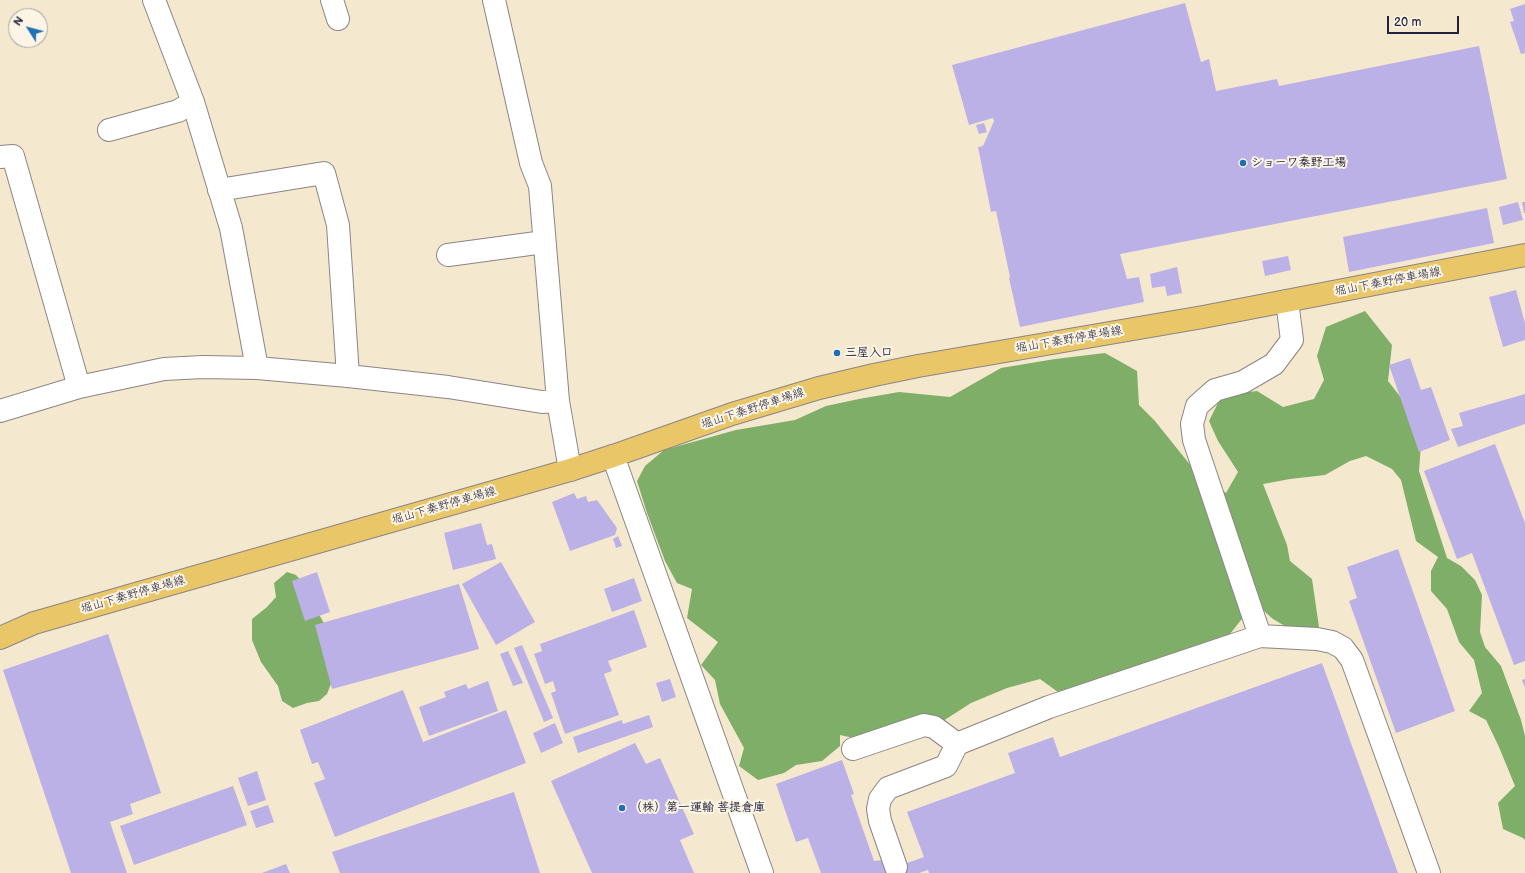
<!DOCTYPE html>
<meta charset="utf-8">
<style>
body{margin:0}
#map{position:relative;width:1525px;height:873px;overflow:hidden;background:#f4e8ce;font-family:"Balsamiq Sans",sans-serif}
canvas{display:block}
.north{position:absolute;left:8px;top:8px;width:40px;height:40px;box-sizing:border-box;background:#fcf5e5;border:1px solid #a5a1a1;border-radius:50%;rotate:306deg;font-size:11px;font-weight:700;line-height:16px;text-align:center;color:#22223b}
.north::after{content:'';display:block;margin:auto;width:14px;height:18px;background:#1f6fb2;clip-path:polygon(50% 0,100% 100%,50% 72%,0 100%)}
.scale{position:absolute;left:1387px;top:16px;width:72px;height:18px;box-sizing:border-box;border:2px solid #22223b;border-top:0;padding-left:5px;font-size:12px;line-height:14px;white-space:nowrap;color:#22223b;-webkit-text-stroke:3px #fcf5e5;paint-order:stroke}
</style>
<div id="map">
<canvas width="1525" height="873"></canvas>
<div class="north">N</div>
<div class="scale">20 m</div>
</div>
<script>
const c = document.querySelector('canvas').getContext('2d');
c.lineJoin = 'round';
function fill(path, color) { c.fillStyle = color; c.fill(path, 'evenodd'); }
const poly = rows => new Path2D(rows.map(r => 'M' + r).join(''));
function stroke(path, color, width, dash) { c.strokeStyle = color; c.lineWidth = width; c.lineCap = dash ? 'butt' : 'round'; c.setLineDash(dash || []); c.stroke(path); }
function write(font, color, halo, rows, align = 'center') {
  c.font = font + ' "Balsamiq Sans","Klee One",sans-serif'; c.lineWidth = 4; c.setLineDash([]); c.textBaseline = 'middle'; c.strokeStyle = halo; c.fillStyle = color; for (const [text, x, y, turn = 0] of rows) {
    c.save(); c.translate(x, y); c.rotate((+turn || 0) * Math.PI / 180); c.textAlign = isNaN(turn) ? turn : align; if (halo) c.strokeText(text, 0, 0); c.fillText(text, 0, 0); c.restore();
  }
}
const forest = poly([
 [1365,311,1392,345,1388,381,1406,404,1421,444,1419,471,1447,558,1461,566,1475,580,1482,595,1480,632,1485,647,1501,666,1521,720,1525,736,1525,840,1523,838,1503,829,1498,803,1515,786,1499,747,1486,720,1469,711,1482,693,1474,660,1459,642,1447,609,1431,591,1431,571,1438,557,1416,541,1401,480,1392,469,1366,456,1350,461,1325,475,1290,479,1263,484,1287,545,1290,561,1312,579,1319,627,1300,635,1273,619,1256,604,1245,615,1226,639,1091,694,1058,692,1040,679,1007,688,971,703,943,721,858,739,840,735,840,746,822,761,796,765,784,773,758,780,739,766,744,748,720,704,715,680,701,665,718,642,687,618,692,589,677,583,665,561,647,513,637,481,645,466,664,450,736,430,795,420,826,406,859,399,899,392,950,397,1001,368,1055,359,1105,353,1137,371,1139,405,1155,421,1191,466,1226,493,1238,472,1218,441,1209,421,1222,395,1257,391,1283,407,1314,399,1324,380,1317,356,1326,327],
 [287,572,296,575,306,586,316,609,326,627,336,671,327,694,319,701,307,703,293,708,282,701,278,686,261,662,252,640,252,619,267,607,276,597,274,583]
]);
const building = poly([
 [1185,3,1201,62,1209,59,1216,91,1277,79,1279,86,1479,46,1507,179,1120,254,1127,279,1139,277,1144,302,1020,327,1009,278,1010,277,996,211,991,212,978,147,983,146,994,121,993,118,969,125,952,65],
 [1525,4,1525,53,1521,54,1510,22,1514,21,1510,9],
 [984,123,987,132,979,134,976,125],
 [1518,202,1523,220,1503,225,1499,207],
 [1522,202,1525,202,1525,213,1524,213],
 [1487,208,1494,243,1349,272,1343,237],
 [1288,256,1291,270,1265,276,1262,261],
 [1177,267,1182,293,1167,296,1165,286,1152,288,1150,274],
 [1516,290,1525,323,1525,340,1503,347,1489,297],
 [1410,358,1421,390,1431,387,1450,440,1419,452,1389,365],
 [1525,394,1525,424,1458,447,1451,429,1463,426,1459,413],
 [1495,444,1525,523,1525,661,1514,665,1472,553,1457,559,1424,471],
 [574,493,577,499,586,496,588,502,597,500,617,528,615,535,570,551,552,502],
 [481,523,487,545,492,544,496,559,453,570,444,533],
 [618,536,622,546,616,548,613,539],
 [1398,549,1455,711,1396,733,1349,601,1357,598,1347,567],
 [501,562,535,622,496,645,462,584],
 [317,572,330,612,305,621,292,581],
 [634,578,642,601,612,612,604,589],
 [459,584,479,649,332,689,315,625],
 [634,610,647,647,608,661,612,671,604,674,619,715,565,734,551,693,556,691,553,681,545,684,534,654,542,651,540,644],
 [108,634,161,793,130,804,133,814,110,822,127,873,71,873,3,670],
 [522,645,553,718,544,722,514,648],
 [508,651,523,683,513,686,500,654],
 [1322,663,1398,873,929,873,928,870,919,873,821,873,808,838,796,842,776,784,842,760,854,794,851,795,874,861,881,860,885,871,924,857,907,812,1015,773,1008,753,1053,737,1060,757],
 [670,679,676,697,662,702,656,683],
 [1525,679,1525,688,1522,680],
 [488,681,498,711,429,736,419,707,446,697,444,692,466,684,468,689],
 [403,690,423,742,506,710,526,763,335,837,314,783,325,779,318,762,312,764,300,730],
 [649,715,653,727,578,753,573,737,622,720,623,724],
 [555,723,563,743,541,753,533,733],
 [635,743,646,764,660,758,694,834,680,840,694,873,592,873,551,781],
 [257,771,266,800,248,806,238,778],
 [233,786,247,825,134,865,120,826],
 [514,792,540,873,340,873,332,852],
 [268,805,274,822,256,828,250,811],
 [286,864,290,873,262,873]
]);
const minor = poly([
 [154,0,193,102,231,228,257,368],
 [332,0,338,19],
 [494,0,531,163,540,186,558,401,570,470],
 [109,130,178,111,193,102],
 [0,157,13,156,79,387],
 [219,190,324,173,338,225,348,376],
 [448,255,544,242],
 [0,411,79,387,164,369,203,367,257,368,348,376,448,387,542,402,558,401],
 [613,456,762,873],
 [1260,636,1194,440,1192,424,1197,406,1215,390,1243,382,1274,364,1292,340,1287,301],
 [853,749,924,725,934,727,957,744],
 [896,867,880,821,878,809,880,799,888,788,946,766,957,744,1049,707,1260,636,1317,639,1332,642,1343,648,1352,660,1429,873]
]);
const major = poly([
 [0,638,34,623,570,470,613,456,732,414,819,388,874,375,918,366,1203,317,1525,255]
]);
const markers = [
 [1243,163,4,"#1f6fb2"],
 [837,353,4,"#1f6fb2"],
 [622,808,4,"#1f6fb2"]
];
const poiNames = [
 ["ショーワ秦野工場",1251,163],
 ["三屋入口",845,353],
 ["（株）第一運輸 菩提倉庫",630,808]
];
const streetNames = [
 ["堀山下秦野停車場線",1388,282,-11],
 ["堀山下秦野停車場線",1069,340,-10],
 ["堀山下秦野停車場線",753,409,-18],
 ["堀山下秦野停車場線",444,506,-16],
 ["堀山下秦野停車場線",133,595,-16]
];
fill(forest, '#7fae68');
fill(building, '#bcb1e7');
stroke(minor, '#8b8584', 24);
stroke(major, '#8b8584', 24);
stroke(minor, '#fff', 22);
stroke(major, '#e9c769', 22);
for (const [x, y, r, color] of markers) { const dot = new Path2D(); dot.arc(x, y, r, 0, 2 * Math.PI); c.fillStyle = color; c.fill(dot); stroke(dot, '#fcf5e5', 1.5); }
write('bold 12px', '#22223b', '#fcf5e5', poiNames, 'left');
write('12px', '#22223b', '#fcf5e5', streetNames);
</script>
